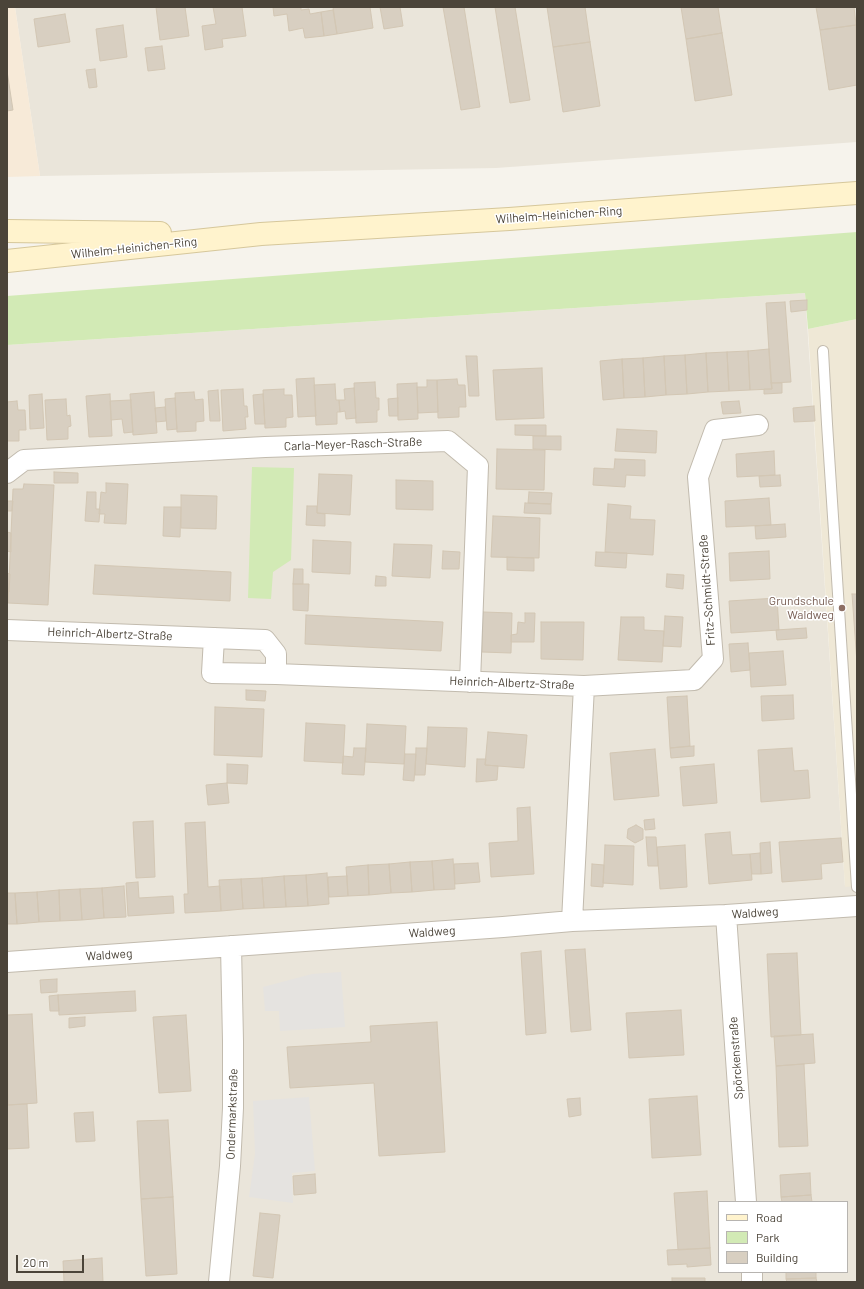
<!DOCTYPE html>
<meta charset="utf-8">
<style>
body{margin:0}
#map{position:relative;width:864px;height:1289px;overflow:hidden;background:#f6f3ec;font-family:Barlow,sans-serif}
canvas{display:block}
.frame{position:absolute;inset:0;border:8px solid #4b4439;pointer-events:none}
.legend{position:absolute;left:718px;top:1201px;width:130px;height:72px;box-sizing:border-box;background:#fff;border:1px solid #b7b4b0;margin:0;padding:5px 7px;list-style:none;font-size:12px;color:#4b4439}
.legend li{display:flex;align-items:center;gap:8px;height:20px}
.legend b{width:20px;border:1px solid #b7b4b0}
.scale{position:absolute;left:16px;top:1255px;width:68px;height:18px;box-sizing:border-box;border:2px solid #4b4439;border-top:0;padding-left:5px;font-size:12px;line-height:14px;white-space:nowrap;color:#4b4439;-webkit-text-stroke:3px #fff;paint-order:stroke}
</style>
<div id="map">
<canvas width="864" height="1289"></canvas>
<div class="frame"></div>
<ul class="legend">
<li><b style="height:5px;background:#fff3cd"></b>Road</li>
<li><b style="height:11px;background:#d2eab5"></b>Park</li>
<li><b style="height:11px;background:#d8cfc1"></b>Building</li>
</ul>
<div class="scale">20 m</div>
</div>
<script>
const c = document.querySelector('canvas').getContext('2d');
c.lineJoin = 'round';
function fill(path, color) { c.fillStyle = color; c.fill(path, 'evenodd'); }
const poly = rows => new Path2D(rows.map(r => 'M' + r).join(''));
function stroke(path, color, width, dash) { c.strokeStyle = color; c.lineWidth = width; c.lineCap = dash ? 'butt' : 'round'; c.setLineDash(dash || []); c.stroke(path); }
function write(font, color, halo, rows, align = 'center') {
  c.font = font + ' Barlow,sans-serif'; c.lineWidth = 3; c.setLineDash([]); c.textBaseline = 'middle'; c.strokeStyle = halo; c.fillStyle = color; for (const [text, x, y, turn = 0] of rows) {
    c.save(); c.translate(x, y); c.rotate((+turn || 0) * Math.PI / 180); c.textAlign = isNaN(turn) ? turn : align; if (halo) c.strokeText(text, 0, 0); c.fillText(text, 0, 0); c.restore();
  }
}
const residential = poly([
 [15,7,857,7,857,142,496,168,40,176],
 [805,293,845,886,857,886,857,1282,7,1282,7,345],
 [719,1202,847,1202,847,1272,719,1272]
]);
const commercial = poly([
 [7,7,15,7,40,176,7,177]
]);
const education = poly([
 [857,319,857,886,845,887,808,329]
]);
const green = poly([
 [857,232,857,319,808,329,805,293,7,345,7,296],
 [252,467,294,468,291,560,273,572,271,599,248,598]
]);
const parking = poly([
 [341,972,345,1027,280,1031,279,1011,265,1011,263,987,312,974],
 [309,1097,315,1171,292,1173,293,1203,249,1197,255,1154,253,1101]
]);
const building = poly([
 [156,7,185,7,189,36,160,40,156,7],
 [213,7,242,7,246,36,222,39,223,47,205,50,202,26,216,24,213,7],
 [273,7,301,7,301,10,309,9,310,14,321,12,324,36,305,38,303,28,289,31,287,14,274,16,273,7],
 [333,7,370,7,373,28,337,34,333,7],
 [380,7,400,7,403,26,384,29,380,7],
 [443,7,464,7,480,107,461,110,443,7],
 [495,7,515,7,530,100,510,103,495,7],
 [547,7,585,7,590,42,553,47,547,7],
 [681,7,718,7,722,33,686,39,681,7],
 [816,7,854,7,856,25,820,30,816,7],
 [333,10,337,34,324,36,321,12,333,10],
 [65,14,70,42,38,47,34,19,65,14],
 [123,25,127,57,100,61,96,29,123,25],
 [856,25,857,85,829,90,820,30,856,25],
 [722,33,732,95,695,101,686,39,722,33],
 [590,42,600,106,563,112,553,47,590,42],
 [162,46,165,69,148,71,145,48,162,46],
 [95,69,97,87,89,88,86,70,95,69],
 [7,71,13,110,7,111,7,71],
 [807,300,807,310,791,312,790,301,807,300],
 [785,302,791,382,771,383,766,303,785,302],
 [769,349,772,389,750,390,748,351,769,349],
 [748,351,750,390,729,391,727,352,748,351],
 [727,352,729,391,708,392,706,353,727,352],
 [706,353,708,392,687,394,685,355,706,353],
 [685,355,687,394,666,395,664,356,685,355],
 [466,356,477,356,479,396,469,396,466,356],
 [664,356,666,395,645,397,643,358,664,356],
 [643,358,645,397,624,398,622,359,643,358],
 [622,359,624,398,603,400,600,361,622,359],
 [542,368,544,418,496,420,493,370,542,368],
 [314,378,316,416,298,417,296,379,314,378],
 [457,379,458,385,465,385,466,407,459,407,459,417,438,418,437,380,457,379],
 [427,380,437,380,438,412,418,413,417,387,427,387,427,380],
 [375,382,376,398,379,398,379,410,377,410,377,422,356,423,354,383,375,382],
 [417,383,418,419,398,420,397,384,417,383],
 [771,383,782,383,782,393,764,394,764,389,772,389,771,383],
 [335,384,336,400,339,400,340,412,337,412,337,424,316,425,314,385,335,384],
 [354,388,356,418,346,419,345,411,340,412,339,400,345,400,344,389,354,388],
 [243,389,244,406,247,406,248,417,245,417,246,429,223,431,221,390,243,389],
 [284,389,284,395,292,395,293,417,286,418,286,427,265,428,263,390,284,389],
 [218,390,220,421,210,421,208,391,218,390],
 [154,392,157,433,133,435,130,394,154,392],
 [194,392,195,400,203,399,204,421,196,422,196,431,177,432,175,393,194,392],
 [42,394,44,428,30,429,29,395,42,394],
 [110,394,112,436,89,437,86,396,110,394],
 [263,394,265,424,255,424,253,395,263,394],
 [175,398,177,429,167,430,165,399,175,398],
 [398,398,398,416,389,416,388,399,398,398],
 [66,399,67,416,70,415,71,426,68,427,68,439,47,440,45,400,66,399],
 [131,400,133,432,124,433,122,419,111,420,110,401,131,400],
 [17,401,18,410,25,410,26,430,19,430,19,441,7,441,7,402,17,401],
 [739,401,741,413,723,414,721,402,739,401],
 [814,406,815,421,794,422,793,408,814,406],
 [165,407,166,421,156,422,155,408,165,407],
 [515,425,546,425,546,436,515,435,515,425],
 [617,429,657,431,656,453,615,451,617,429],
 [533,436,561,436,561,450,533,449,533,436],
 [497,449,545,450,544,490,496,489,497,449],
 [774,451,775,475,737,477,736,454,774,451],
 [615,459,645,460,645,476,626,475,625,487,593,485,594,468,614,469,615,459],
 [54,472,78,473,78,483,54,483,54,472],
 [319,474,352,475,350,515,317,513,319,474],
 [780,475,781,486,760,487,759,476,780,475],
 [396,480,433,481,433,510,396,509,396,480],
 [106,483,128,484,126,524,104,523,105,514,99,514,101,492,106,493,106,483],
 [24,484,54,485,48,605,8,603,13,489,23,489,24,484],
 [87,492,96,492,96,509,100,509,99,522,85,521,87,492],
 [529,492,552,493,551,504,528,503,529,492],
 [181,495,217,496,216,529,181,528,181,495],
 [769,498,771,525,726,527,725,501,769,498],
 [7,501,13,501,12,511,7,511,7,501],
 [525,503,551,504,551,514,524,513,525,503],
 [608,504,631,506,630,519,655,520,653,555,605,552,608,504],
 [307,506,317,506,317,513,325,514,325,526,306,525,307,506],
 [164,507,181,507,180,537,163,536,164,507],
 [493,516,540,518,539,558,491,557,493,516],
 [785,524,786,537,756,539,755,526,785,524],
 [7,532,11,533,11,552,7,551,7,532],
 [313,540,351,542,350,574,312,572,313,540],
 [394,544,432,545,430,578,392,576,394,544],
 [443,551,460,552,459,569,442,569,443,551],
 [769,551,770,579,730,581,729,553,769,551],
 [596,552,627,553,626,568,595,566,596,552],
 [507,557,534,558,534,571,507,570,507,557],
 [95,565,231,572,230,601,93,594,95,565],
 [294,569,303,569,303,584,293,584,294,569],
 [7,573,10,574,9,592,7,592,7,573],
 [667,574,684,575,683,589,666,587,667,574],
 [376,576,386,577,386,586,375,586,376,576],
 [293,584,309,584,308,611,293,610,293,584],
 [852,594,857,594,857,663,852,594],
 [777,598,779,630,731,633,729,601,777,598],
 [483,612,512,613,511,653,482,652,483,612],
 [525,613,535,613,534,642,511,642,511,635,517,634,518,622,525,623,525,613],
 [306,615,443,622,441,651,305,644,306,615],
 [665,616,683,617,681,647,663,646,665,616],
 [621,617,644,617,644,630,664,631,662,662,618,660,621,617],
 [541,622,584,622,583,660,541,659,541,622],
 [806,628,807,638,777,640,776,630,806,628],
 [748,643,750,670,731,672,729,644,748,643],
 [783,651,786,685,751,687,749,653,783,651],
 [246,690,266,691,265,701,246,700,246,690],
 [793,695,794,719,762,721,761,696,793,695],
 [687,696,690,746,670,748,667,697,687,696],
 [215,707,264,709,262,757,214,755,215,707],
 [306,723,345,725,343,763,304,761,306,723],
 [367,724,406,726,404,764,365,762,367,724],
 [428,727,467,728,465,767,426,764,428,727],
 [488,732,527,735,524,768,485,765,488,732],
 [694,746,694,756,671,758,670,748,694,746],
 [354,748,366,748,364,775,342,774,343,756,353,757,354,748],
 [416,748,427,748,425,775,415,775,416,748],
 [792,748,794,771,808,770,810,798,761,802,758,750,792,748],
 [655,749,659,796,614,800,610,753,655,749],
 [405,754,416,754,414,781,403,780,405,754],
 [477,759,486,759,485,765,498,766,497,780,476,782,477,759],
 [227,764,248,765,247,784,227,783,227,764],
 [714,764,717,803,683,806,680,767,714,764],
 [227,783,229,803,208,805,206,785,227,783],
 [530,807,534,874,491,877,489,843,518,841,517,808,530,807],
 [654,819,655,829,645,830,644,820,654,819],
 [153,821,155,877,136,878,133,822,153,821],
 [205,822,208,887,220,886,221,911,185,913,184,894,188,894,185,823,205,822],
 [636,825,643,829,643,839,635,843,627,838,628,829,636,825],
 [730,832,732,855,750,854,752,880,709,884,705,834,730,832],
 [646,837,656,837,658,866,648,866,646,837],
 [841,838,843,862,821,864,822,879,782,882,779,842,841,838],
 [770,842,772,873,761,874,760,843,770,842],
 [605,845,634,846,633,885,603,883,605,845],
 [685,845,687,887,660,889,657,847,685,845],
 [760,853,761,874,752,874,750,854,760,853],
 [453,859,455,889,434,890,432,861,453,859],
 [432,861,434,890,412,892,410,862,432,861],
 [410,862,412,892,391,893,389,864,410,862],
 [478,863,480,882,455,884,454,864,478,863],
 [389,864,391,893,369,895,368,865,389,864],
 [592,864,604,865,603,887,591,886,592,864],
 [368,865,369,895,348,896,346,867,368,865],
 [327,873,329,904,308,906,306,875,327,873],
 [306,875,308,906,286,907,284,876,306,875],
 [284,876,286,907,264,908,262,878,284,876],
 [347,876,348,896,329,897,328,877,347,876],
 [262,878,264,908,243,909,241,879,262,878],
 [241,879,243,909,221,911,219,880,241,879],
 [138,882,139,898,173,896,174,913,128,916,126,883,138,882],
 [124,886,126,917,104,918,102,888,124,886],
 [102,888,104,918,82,920,80,889,102,888],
 [80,889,82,920,60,921,59,890,80,889],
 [59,890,60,921,39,922,37,892,59,890],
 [37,892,39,922,17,924,15,893,37,892],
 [7,893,15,893,17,924,7,924,7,893],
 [585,949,591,1030,571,1032,565,950,585,949],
 [541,951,546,1033,526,1035,521,953,541,951],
 [797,953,801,1035,771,1037,767,954,797,953],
 [57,979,57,992,41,993,40,980,57,979],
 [135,991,136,1011,59,1015,58,995,135,991],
 [58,995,59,1011,50,1011,49,996,58,995],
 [681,1010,684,1055,629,1058,626,1013,681,1010],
 [32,1014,37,1103,8,1105,7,1015,32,1014],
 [186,1015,191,1091,159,1093,153,1017,186,1015],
 [85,1017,85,1026,69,1028,69,1018,85,1017],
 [437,1022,445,1152,379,1156,374,1083,290,1088,287,1047,371,1042,370,1026,437,1022],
 [813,1034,815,1063,776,1066,774,1036,813,1034],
 [804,1064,808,1146,779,1147,776,1066,804,1064],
 [697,1096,701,1155,652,1158,649,1099,697,1096],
 [580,1098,581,1115,569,1117,567,1099,580,1098],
 [27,1104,29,1148,7,1149,7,1105,27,1104],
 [93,1112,95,1141,76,1142,74,1113,93,1112],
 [168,1120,173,1197,141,1199,137,1121,168,1120],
 [810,1173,811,1195,781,1197,780,1175,810,1173],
 [315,1174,316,1193,294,1195,293,1176,315,1174],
 [707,1191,710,1248,678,1250,674,1193,707,1191],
 [811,1195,812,1202,782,1202,781,1197,811,1195],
 [173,1197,177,1274,146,1276,141,1199,173,1197],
 [260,1213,280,1215,273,1278,253,1276,260,1213],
 [710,1248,711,1265,687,1267,687,1264,668,1265,667,1250,710,1248],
 [102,1258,103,1282,64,1282,63,1261,102,1258],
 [786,1272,816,1272,816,1278,786,1279,786,1272],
 [672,1278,705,1278,705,1282,672,1282,672,1278],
 [816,1278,817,1282,787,1282,786,1279,816,1278]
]);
const lane = poly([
 [823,351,827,424,857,887]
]);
const street = poly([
 [7,473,24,460,265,447,448,441,478,466,470,682],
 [7,630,265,640,276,654,276,674,584,686,572,921],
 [214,638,212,673,276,674],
 [584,686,694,680,713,659,698,477,715,430,758,425],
 [726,915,746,1202],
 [7,962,503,927,572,921,726,915,857,906],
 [752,1272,752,1282],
 [219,1282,230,1166,233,1108,233,1041,231,946]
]);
const secondary = poly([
 [7,231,160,233],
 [7,261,261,234,509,219,857,193]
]);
const markers = [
 [842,608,4,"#8d6e63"]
];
const streetNames = [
 ["Wilhelm-Heinichen-Ring",559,215,-4],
 ["Wilhelm-Heinichen-Ring",134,248,-6],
 ["Carla-Meyer-Rasch-Straße",353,444,-2],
 ["Fritz-Schmidt-Straße",707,590,-94],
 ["Heinrich-Albertz-Straße",110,634,2],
 ["Heinrich-Albertz-Straße",512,683,2],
 ["Waldweg",755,913,-4],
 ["Waldweg",432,932,-4],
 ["Waldweg",109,955,-4],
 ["Spörckenstraße",736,1058,-94],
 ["Ondermarkstraße",232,1114,-88]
];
const educationNames = [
 ["Grundschule",834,601],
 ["Waldweg",834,615]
];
fill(residential, '#eae5da');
fill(commercial, '#f7ead8');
fill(education, '#efe8d6');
fill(green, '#d2eab5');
fill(parking, '#e5e3e0');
fill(building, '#d8cfc1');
stroke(building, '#d3c7b4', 1);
stroke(lane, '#c2bbae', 12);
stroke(street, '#c2bbae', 22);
stroke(secondary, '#d6c79b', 24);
stroke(lane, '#fff', 10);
stroke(street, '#fff', 20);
stroke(secondary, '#fff3cd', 22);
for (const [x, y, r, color] of markers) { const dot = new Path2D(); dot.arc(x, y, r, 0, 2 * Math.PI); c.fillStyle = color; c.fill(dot); stroke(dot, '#fff', 1.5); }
write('12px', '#4b4439', '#fff', streetNames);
write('12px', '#785e54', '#fff', educationNames, 'right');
</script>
